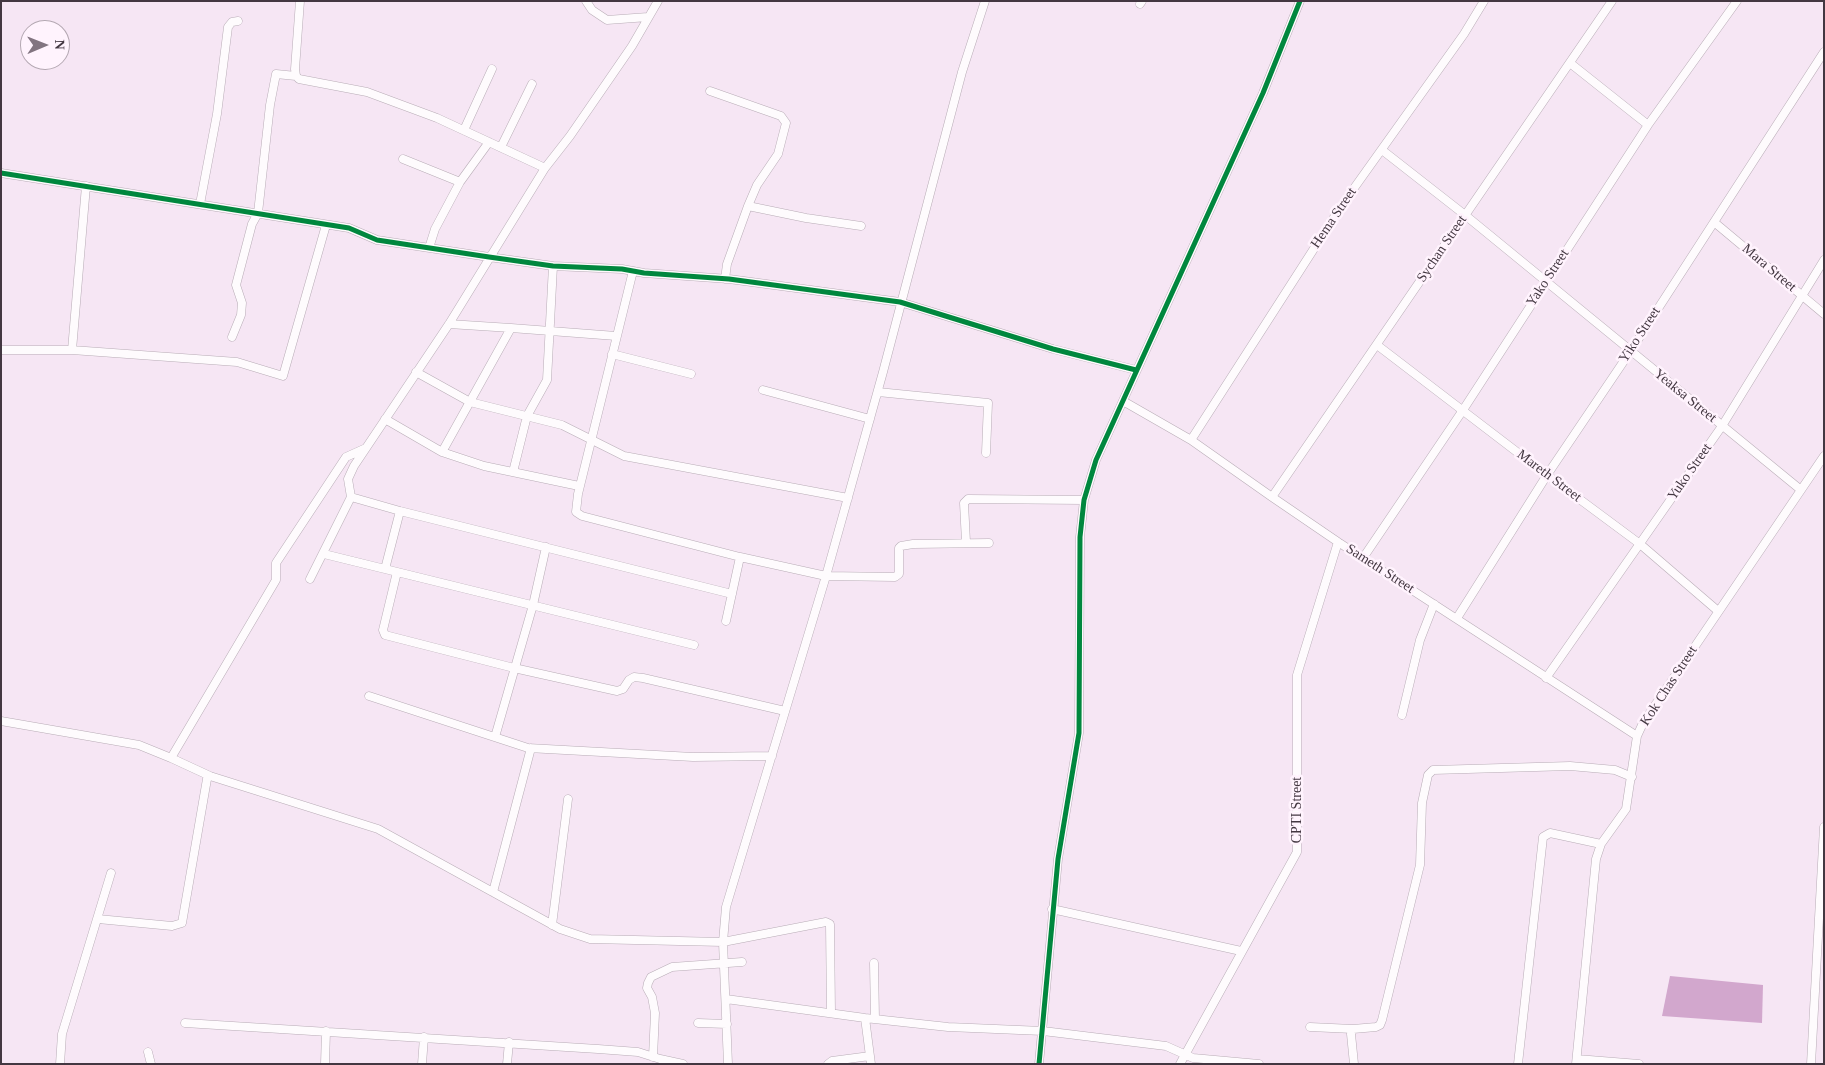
<!DOCTYPE html>
<style>
body{margin:0}
#map{position:relative;width:1825px;height:1065px;overflow:hidden;background:#f6e6f4;font-family:Georgia,serif}
canvas{display:block}
.frame{position:absolute;inset:0;border:2px solid #433741;pointer-events:none}
.north{position:absolute;left:20px;top:20px;width:50px;height:50px;box-sizing:border-box;background:#fff3fd;border:1px solid #b4a8b2;border-radius:50%;rotate:89deg;font-size:14px;font-weight:700;line-height:20px;text-align:center;color:#433741}
.north::after{content:'';display:block;margin:auto;width:18px;height:22px;background:#827480;clip-path:polygon(50% 0,100% 100%,50% 72%,0 100%)}
</style>
<div id="map">
<canvas width="1825" height="1065"></canvas>
<div class="frame"></div>
<div class="north">N</div>
</div>
<script>
const c = document.querySelector('canvas').getContext('2d');
c.lineJoin = 'round';
function fill(path, color) { c.fillStyle = color; c.fill(path, 'evenodd'); }
const poly = rows => new Path2D(rows.map(r => 'M' + r).join(''));
function stroke(path, color, width, dash) { c.strokeStyle = color; c.lineWidth = width; c.lineCap = dash ? 'butt' : 'round'; c.setLineDash(dash || []); c.stroke(path); }
function write(font, color, halo, rows, align = 'center') {
  c.font = font + ' Georgia,serif'; c.lineWidth = 5; c.setLineDash([]); c.textBaseline = 'middle'; c.strokeStyle = halo; c.fillStyle = color; for (const [text, x, y, turn = 0] of rows) {
    c.save(); c.translate(x, y); c.rotate((+turn || 0) * Math.PI / 180); c.textAlign = isNaN(turn) ? turn : align; if (halo) c.strokeText(text, 0, 0); c.fillText(text, 0, 0); c.restore();
  }
}
const water = poly([
 [1670,976,1763,985,1762,1023,1662,1016]
]);
const minor = poly([
 [300,1,295,69,296,76,299,79,367,92,437,118,545,168],
 [586,1,592,10,607,20,648,17],
 [1140,4,1142,1],
 [1570,63,1648,125],
 [710,91,781,116,786,123,778,154,757,185,748,206],
 [464,130,492,69],
 [501,147,532,84],
 [1382,150,1465,215,1801,490],
 [403,159,460,182],
 [1,173,349,228,377,240,489,257,553,266,622,269,644,273,729,279,900,302,1053,349,1136,370],
 [200,204,217,114,228,27,232,22,238,21],
 [1714,222,1824,314],
 [429,248,435,229,460,182,489,142],
 [633,271,578,494,576,512,582,516,740,557],
 [725,279,727,264,748,206,806,218,861,226],
 [511,328,616,336],
 [232,337,241,315,242,303,236,285,252,224,258,213,270,105,276,74,296,76],
 [1377,345,1547,475,1640,544,1718,611],
 [1,350,72,350,237,362,283,376,326,225],
 [72,350,86,186],
 [612,354,691,374],
 [416,372,470,402,562,425,624,456,848,498],
 [763,390,870,419],
 [878,392,988,403,986,453],
 [1123,401,1191,440,1272,497,1338,542,1637,736],
 [385,419,442,452,484,466,579,486],
 [1191,440,1342,205,1464,34,1484,1],
 [442,452,511,328,449,324],
 [513,472,527,416,547,380,553,266],
 [351,497,400,511,732,594],
 [1272,497,1612,1],
 [966,542,964,503,968,499,1084,500],
 [324,554,694,645],
 [1363,558,1463,410,1648,125,1737,1],
 [385,569,400,511],
 [397,572,383,630,385,635,514,668,617,691,623,689,629,680,634,677,643,678,785,711],
 [310,579,351,497,348,479,354,466,449,324,545,168,570,136,632,46,658,1],
 [1457,618,1547,475,1630,352,1824,52],
 [726,621,740,557,826,576,895,577,899,574,899,548,901,546,913,544,989,543],
 [1546,678,1722,426,1824,260],
 [369,696,528,748,693,757,772,756],
 [1402,715,1420,640,1434,604],
 [1,721,139,745,171,758],
 [495,737,533,605,546,547],
 [210,776,171,758,276,580,276,563,346,457,366,448],
 [493,892,531,748],
 [1052,909,1241,951],
 [98,919,172,926,182,923,207,779,210,776,378,829,560,929,590,939,723,942,826,922,830,924,831,1013],
 [552,925,568,799],
 [874,963,875,1019],
 [726,999,865,1018,948,1027,1043,1031,1166,1046,1193,1058,1259,1064],
 [865,1018,871,1064],
 [185,1023,598,1049,638,1052,660,1059,683,1064],
 [698,1023,727,1024],
 [1310,1027,1353,1029],
 [148,1052,151,1064],
 [653,1057,655,1013,652,997,647,988,648,983,651,977,672,967,742,962],
 [1577,1059,1639,1064],
 [60,1064,62,1034,111,873],
 [325,1064,326,1031],
 [422,1064,424,1037],
 [507,1064,509,1042],
 [728,1064,723,942,726,907,826,576,883,372,962,72,985,1],
 [828,1064,832,1061,870,1056],
 [1039,1064,1058,859,1079,733,1080,537,1084,500,1096,460,1263,93,1300,1],
 [1180,1064,1297,852,1297,675,1338,542],
 [1354,1064,1351,1034,1353,1029,1376,1027,1380,1025,1382,1020,1420,865,1422,803,1428,775,1433,770,1570,766,1615,770,1632,777],
 [1518,1064,1543,837,1550,833,1601,844],
 [1576,1064,1596,859,1601,844,1626,809,1637,736,1643,723,1824,456],
 [1811,1064,1824,827]
]);
const cycleway = poly([
 [1,173,349,228,377,240,489,257,553,266,622,269,644,273,729,279,900,302,1053,349,1136,370],
 [1039,1064,1058,859,1079,733,1080,537,1084,500,1096,460,1263,93,1300,1]
]);
const streetNames = [
 ["Hema Street",1334,218,-56],
 ["Sychan Street",1442,249,-56],
 ["Mara Street",1769,268,40],
 ["Yako Street",1548,278,-57],
 ["Yiko Street",1640,335,-57],
 ["Yeaksa Street",1685,396,39],
 ["Yuko Street",1690,472,-55],
 ["Mareth Street",1549,476,37],
 ["Sameth Street",1380,569,33],
 ["Kok Chas Street",1669,686,-57],
 ["CPTI Street",1297,810,-90]
];
fill(water, '#d2a7cd');
stroke(minor, '#b8acb6', 9);
stroke(minor, '#fefbfd', 8);
stroke(cycleway, '#00873e', 5);
write('14px', '#433741', '#fff3fd', streetNames);
</script>
